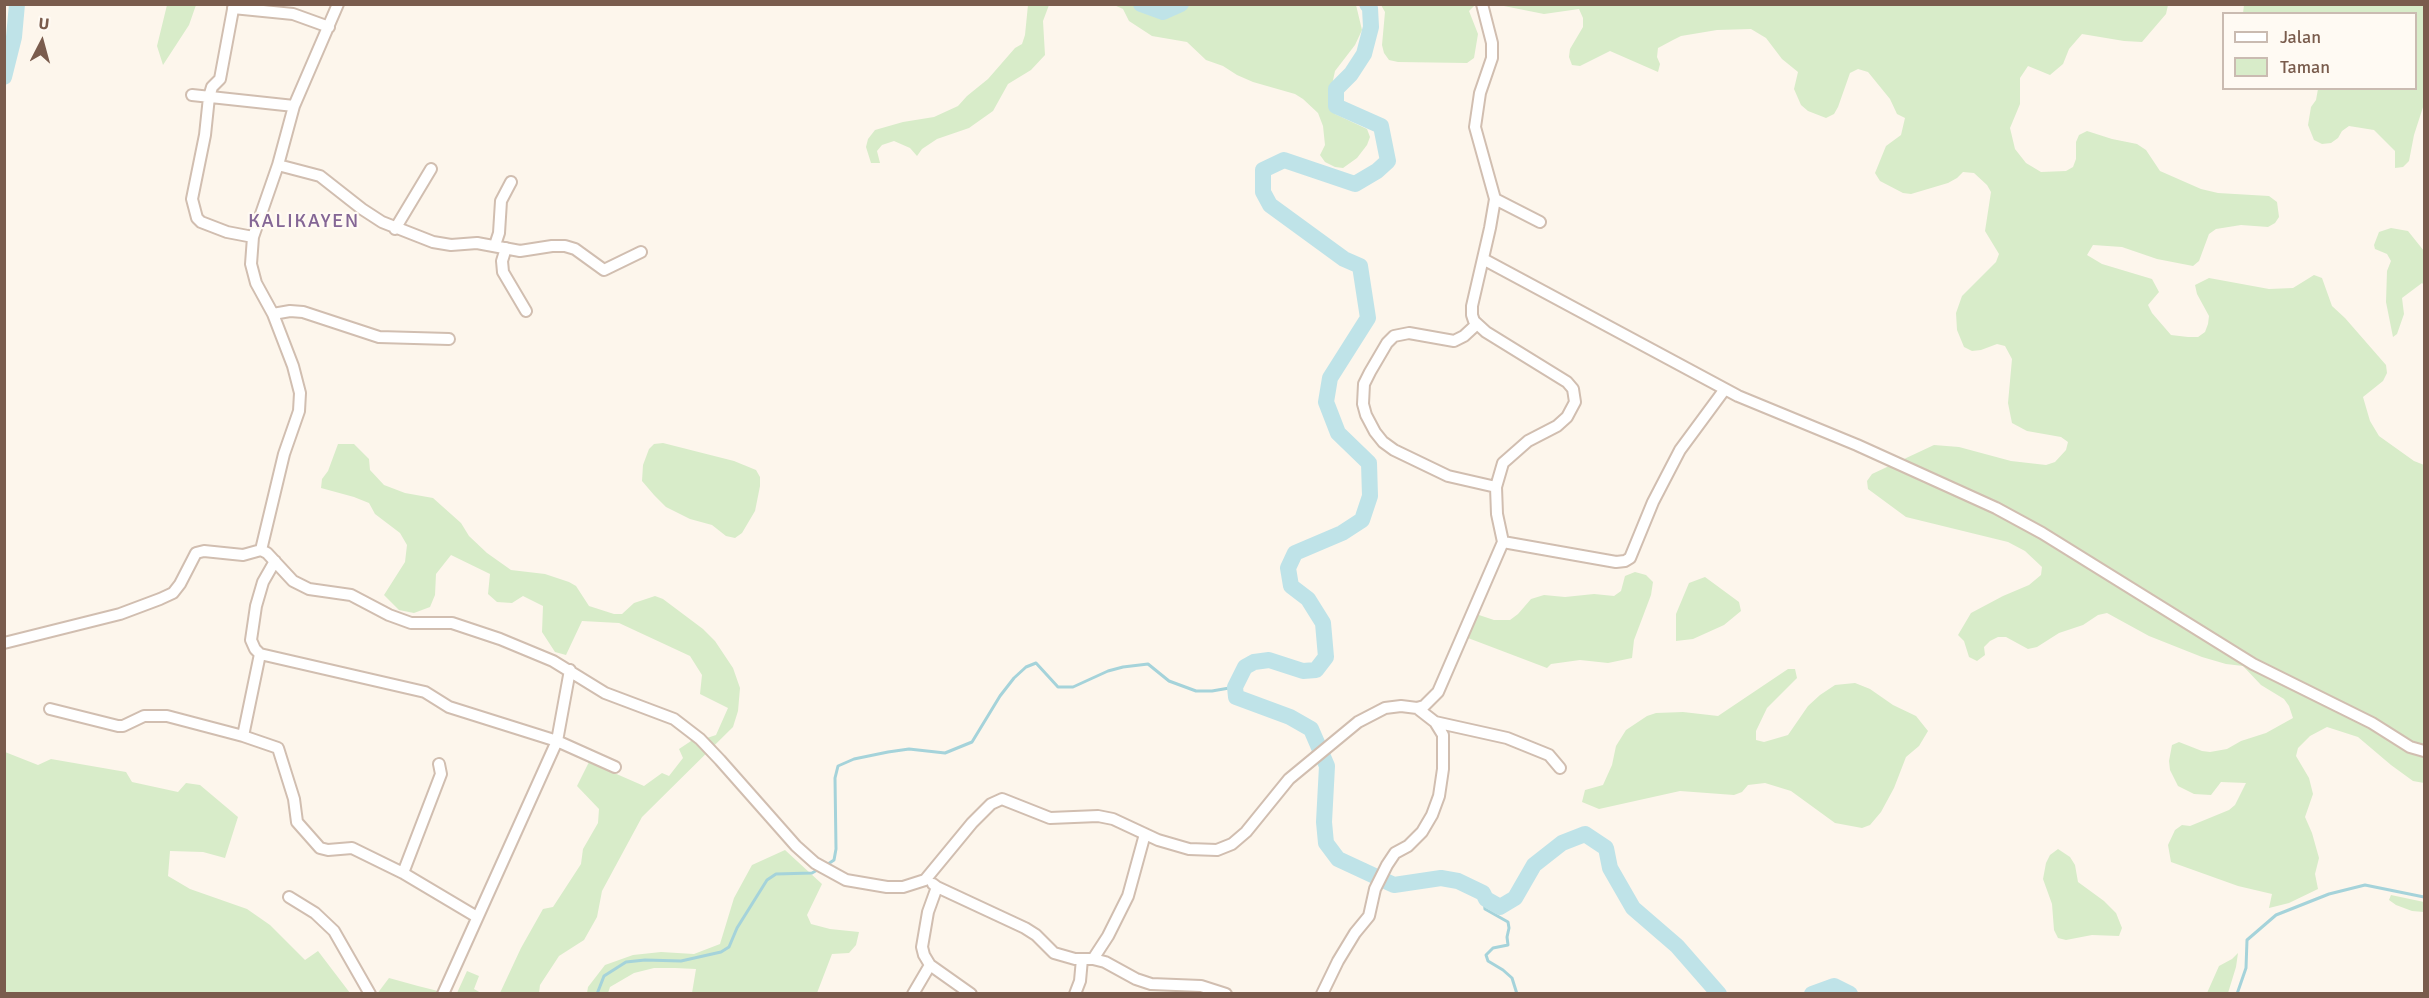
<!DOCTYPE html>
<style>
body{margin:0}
#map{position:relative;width:2429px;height:998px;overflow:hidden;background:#fdf6ec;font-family:Signika,sans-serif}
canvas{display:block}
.frame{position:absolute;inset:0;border:6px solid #7a5c4d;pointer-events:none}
.legend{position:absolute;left:2222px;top:12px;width:195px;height:78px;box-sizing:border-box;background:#fffaf3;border:2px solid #cabbb1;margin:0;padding:8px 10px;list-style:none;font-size:18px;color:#7a5c4d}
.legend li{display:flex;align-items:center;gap:12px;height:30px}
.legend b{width:30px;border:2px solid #cabbb1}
.north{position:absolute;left:12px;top:12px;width:60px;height:60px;-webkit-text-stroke:4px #fffaf3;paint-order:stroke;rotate:6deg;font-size:16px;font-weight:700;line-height:24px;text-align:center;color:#7a5c4d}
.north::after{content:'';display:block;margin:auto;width:21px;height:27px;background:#7a5c4d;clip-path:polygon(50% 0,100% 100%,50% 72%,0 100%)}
</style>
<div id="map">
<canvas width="2429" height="998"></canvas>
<div class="frame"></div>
<ul class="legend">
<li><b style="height:8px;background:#fff"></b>Jalan</li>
<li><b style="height:16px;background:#d8ecc9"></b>Taman</li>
</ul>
<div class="north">U</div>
</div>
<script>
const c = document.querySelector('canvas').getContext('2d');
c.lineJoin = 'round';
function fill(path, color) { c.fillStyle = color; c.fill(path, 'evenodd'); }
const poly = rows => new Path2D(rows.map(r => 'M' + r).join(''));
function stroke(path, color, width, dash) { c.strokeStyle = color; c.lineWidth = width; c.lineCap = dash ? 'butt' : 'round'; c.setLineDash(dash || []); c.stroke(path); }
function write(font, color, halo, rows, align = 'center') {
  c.font = font + ' Signika,sans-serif'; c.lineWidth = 4.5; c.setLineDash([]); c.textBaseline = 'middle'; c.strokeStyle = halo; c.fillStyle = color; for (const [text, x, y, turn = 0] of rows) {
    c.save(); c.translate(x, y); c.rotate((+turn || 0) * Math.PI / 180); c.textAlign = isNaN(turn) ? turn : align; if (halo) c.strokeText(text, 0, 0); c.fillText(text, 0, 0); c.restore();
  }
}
const green = poly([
 [167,5,196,5,189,25,163,65,157,46],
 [1028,5,1049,5,1043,21,1045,55,1031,70,1008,84,993,111,969,128,937,139,922,149,917,156,910,148,894,141,882,145,877,151,880,163,871,163,866,147,868,139,875,130,903,122,934,117,958,106,967,96,988,79,1015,48,1022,44,1025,35],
 [1114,5,1134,5,1158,17,1166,18,1188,5,1356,5,1362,30,1355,45,1335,71,1329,99,1335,114,1367,129,1370,137,1367,145,1357,158,1343,168,1335,167,1325,162,1320,155,1325,145,1323,126,1318,113,1303,99,1295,94,1253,82,1237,75,1223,66,1206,60,1187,42,1152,36,1129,21,1123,9],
 [1381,5,1475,5,1469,11,1478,34,1474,58,1467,63,1398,62,1389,60,1384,53,1382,45,1385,12],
 [1499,5,2168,5,2166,14,2142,42,2124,41,2082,34,2069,49,2063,64,2050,75,2028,66,2020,78,2020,104,2010,128,2015,149,2026,163,2041,172,2066,171,2073,167,2076,159,2076,142,2079,135,2087,131,2112,139,2137,144,2146,150,2160,171,2201,189,2218,193,2269,196,2277,202,2279,217,2275,223,2268,227,2241,225,2216,229,2209,234,2199,261,2193,266,2157,259,2122,247,2093,245,2087,255,2102,264,2152,279,2159,292,2148,305,2152,313,2171,335,2188,337,2198,337,2205,332,2208,324,2209,316,2197,294,2195,285,2209,278,2269,289,2293,288,2314,275,2322,278,2332,306,2345,318,2386,365,2387,373,2383,381,2363,397,2370,421,2379,436,2414,461,2424,465,2424,783,2413,781,2391,765,2358,737,2327,727,2310,736,2298,748,2296,756,2309,778,2313,794,2305,817,2312,833,2319,858,2315,874,2318,889,2289,903,2269,908,2272,894,2238,886,2171,862,2168,845,2175,830,2182,825,2190,826,2229,810,2235,805,2246,783,2221,782,2211,795,2194,794,2178,786,2170,770,2169,761,2172,745,2179,742,2202,751,2210,752,2227,749,2241,741,2266,733,2293,718,2289,706,2284,699,2261,685,2243,666,2226,664,2202,657,2149,636,2107,613,2098,615,2083,625,2059,633,2037,647,2028,649,2006,637,1998,637,1990,641,1984,647,1985,655,1977,661,1969,657,1964,641,1958,635,1971,613,2003,596,2029,585,2041,575,2042,567,2025,551,2008,542,1906,517,1868,489,1867,481,1872,474,1934,445,1959,447,2011,461,2046,465,2055,462,2066,450,2068,442,2061,437,2027,431,2012,423,2008,403,2012,359,2005,346,1997,344,1981,350,1972,351,1964,347,1957,330,1956,313,1962,296,1996,262,1999,254,1985,231,1991,192,1987,185,1974,173,1963,172,1957,178,1948,183,1911,194,1903,193,1880,181,1875,173,1886,146,1901,135,1905,118,1897,114,1890,99,1868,72,1858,69,1850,73,1838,107,1834,114,1826,118,1808,111,1801,105,1794,89,1798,72,1782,59,1766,38,1751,29,1717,30,1681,36,1673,40,1658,48,1657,57,1660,64,1658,72,1610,51,1580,66,1572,65,1569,57,1570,49,1583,27,1583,18,1579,9,1544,14],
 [2244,5,2424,5,2424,104,2414,135,2409,161,2403,167,2395,168,2395,151,2374,130,2349,126,2342,131,2338,138,2331,143,2322,144,2314,140,2308,125,2311,107,2316,100,2318,89,2416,88,2416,14,2243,13],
 [2391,228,2408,231,2424,251,2424,285,2422,283,2402,298,2404,314,2397,334,2393,337,2386,302,2387,271,2391,261,2387,254,2375,249,2374,245,2379,232],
 [663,443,734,461,756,470,760,477,760,486,755,511,742,533,735,538,726,536,712,525,690,519,666,507,654,495,642,481,643,465,649,449,654,444],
 [338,444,354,444,369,459,370,470,384,485,405,493,433,498,461,523,469,536,487,553,511,570,545,574,569,582,576,586,589,606,614,614,622,614,634,603,655,596,663,599,703,629,715,641,733,668,740,688,738,711,733,727,642,817,602,891,597,917,584,940,559,956,540,985,539,993,500,993,521,948,543,909,553,907,581,864,583,849,598,823,599,809,577,786,589,762,644,786,662,773,669,776,683,758,679,749,694,739,707,738,716,735,728,708,700,694,702,675,690,656,619,623,582,621,566,655,555,652,542,632,543,606,523,596,512,603,497,602,488,594,490,574,451,555,436,574,435,595,430,607,414,613,399,610,384,595,405,562,407,545,400,533,375,514,369,503,354,497,321,488,322,479,328,471],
 [1635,572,1646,575,1653,582,1651,595,1634,640,1632,658,1608,663,1580,660,1551,664,1547,668,1468,638,1471,622,1476,614,1494,620,1510,620,1518,614,1531,599,1544,595,1565,597,1594,594,1614,596,1621,591,1625,576],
 [1705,577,1739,602,1741,611,1724,625,1693,639,1676,641,1676,614,1689,583],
 [1788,669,1795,669,1797,678,1767,708,1756,731,1756,740,1764,742,1788,735,1808,706,1820,695,1835,685,1855,683,1870,689,1893,705,1916,716,1928,731,1919,746,1906,757,1894,788,1881,812,1870,825,1862,828,1835,823,1791,791,1765,783,1748,785,1742,792,1734,795,1680,791,1599,809,1582,802,1585,790,1603,785,1612,765,1616,746,1626,730,1647,716,1656,713,1683,712,1718,716],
 [5,752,38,765,51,759,126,772,132,782,178,792,186,783,200,785,238,817,225,858,203,852,170,851,168,876,190,889,247,909,270,925,305,960,318,951,350,993,5,993],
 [2058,849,2070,857,2075,865,2078,882,2104,901,2116,913,2122,928,2119,936,2092,935,2066,940,2058,938,2054,930,2052,904,2043,879,2046,863,2050,855],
 [785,850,822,884,807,915,811,924,830,929,859,932,856,945,849,953,832,954,817,993,692,993,696,969,675,968,654,968,634,973,610,987,608,993,587,993,588,987,605,965,633,955,661,952,694,954,720,944,734,898,752,865],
 [2391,895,2424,902,2424,912,2412,911,2396,905,2389,900],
 [2238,953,2236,967,2228,993,2207,993,2219,966,2232,959],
 [467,971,479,976,474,989,481,993,457,993],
 [389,978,418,986,446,993,377,994]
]);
const stream = poly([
 [825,866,834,860,836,849,835,778,838,766,854,759,888,752,909,749,945,753,972,742,1000,696,1014,678,1026,667,1036,663,1058,687,1073,687,1108,671,1123,667,1148,664,1169,681,1196,691,1212,691,1235,687],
 [1483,893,1485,909,1508,922,1509,928,1507,937,1508,945,1493,948,1486,955,1488,961,1503,970,1512,978,1517,994],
 [597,994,604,976,626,962,645,960,681,961,721,952,729,947,737,928,767,880,776,874,812,873,819,869],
 [2237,994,2246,968,2247,940,2276,915,2329,894,2365,885,2424,897]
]);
const river = poly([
 [1141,4,1163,12,1181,4],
 [1367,4,1370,8,1371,27,1364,54,1351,74,1336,89,1336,106,1381,126,1388,161,1377,171,1355,184,1284,160,1263,170,1263,192,1270,205,1344,259,1360,266,1368,318,1330,378,1326,402,1338,433,1369,463,1370,496,1362,520,1342,533,1295,553,1288,568,1291,586,1308,599,1323,623,1326,657,1316,670,1303,671,1269,660,1254,662,1245,667,1235,687,1236,697,1290,717,1311,729,1327,766,1324,822,1326,843,1338,859,1394,885,1441,878,1458,881,1483,893,1486,899,1500,907,1515,898,1534,865,1562,843,1585,834,1606,848,1610,868,1633,908,1677,946,1719,994],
 [4,77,14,37,17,4],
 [1812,994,1834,986,1850,994]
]);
const minor = poly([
 [234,4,220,79,212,87,209,97,205,135,192,199,197,218,201,222,227,232,253,237],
 [338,4,294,106,278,165,320,176,362,209,382,222,433,242,451,245,477,243,520,251,552,246,565,246,575,249,604,270,641,252],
 [233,8,293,14,329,27],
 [192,95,294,106],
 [1495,199,1540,222],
 [395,229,431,169],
 [495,245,499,233,501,201,511,182],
 [506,248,502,261,503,272,526,311],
 [1483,259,1738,396,1857,445,1996,508,2042,533,2253,664,2372,723,2410,747,2424,751],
 [273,314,290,311,303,312,379,337,449,339],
 [1477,324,1464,336,1454,341,1409,333,1394,336,1387,343,1370,372,1364,384,1363,404,1366,415,1375,432,1383,442,1394,450,1448,476,1496,487],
 [1503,542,1616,562,1625,561,1630,558,1653,502,1680,450,1725,389],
 [261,550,284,454,299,411,300,393,293,366,273,314,256,283,251,264,253,237,278,165],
 [4,643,120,614,160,599,173,593,180,584,196,553,204,551,243,555,261,550,267,553,293,581,309,589,351,595,389,615,411,623,452,623,500,639,553,661,605,693,674,719,700,739,720,760,796,846,815,863,846,880,887,887,903,887,925,880,972,823,991,804,1002,799,1050,818,1098,816,1113,819,1158,840,1189,849,1217,850,1232,844,1246,832,1289,779,1358,722,1385,708,1401,706,1417,708,1424,706,1438,692,1503,542,1497,514,1496,487,1503,463,1528,441,1557,426,1567,417,1575,402,1573,389,1567,382,1486,332,1474,321,1472,315,1472,306,1490,228,1495,199,1475,127,1480,93,1492,58,1492,43,1482,4],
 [260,654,425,692,449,707,557,741,615,767],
 [50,709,118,726,123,726,144,716,167,716,243,736,278,748,294,799,297,822,320,848,328,850,352,848,403,873,477,917],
 [1435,722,1507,738,1549,755,1560,768],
 [243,736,260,654,255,649,251,640,256,606,263,582,275,561],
 [1145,834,1128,896,1108,936,1093,959,1105,962,1136,979,1151,984,1201,986,1226,994],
 [403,873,441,774,439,764],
 [937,887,1025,928,1036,935,1054,953,1075,959,1093,959],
 [289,897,315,913,334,931,370,994],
 [930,965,971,994],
 [443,994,557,741,570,670],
 [913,994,930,965,924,955,922,947,928,912,937,887,933,884],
 [1075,994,1080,981,1082,959],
 [1322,994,1338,961,1355,933,1369,916,1375,889,1387,865,1395,853,1408,846,1422,832,1432,815,1439,796,1443,769,1443,735,1435,722,1417,708]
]);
const quarterNames = [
 ["KALIKAYEN",304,222]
];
fill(green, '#d8ecc9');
stroke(stream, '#a5d3da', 3);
stroke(river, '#bfe3e8', 16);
stroke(minor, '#d1beb0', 14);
stroke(minor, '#fff', 10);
c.letterSpacing = '1.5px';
write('20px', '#846695', '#fffaf3', quarterNames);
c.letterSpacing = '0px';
</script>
